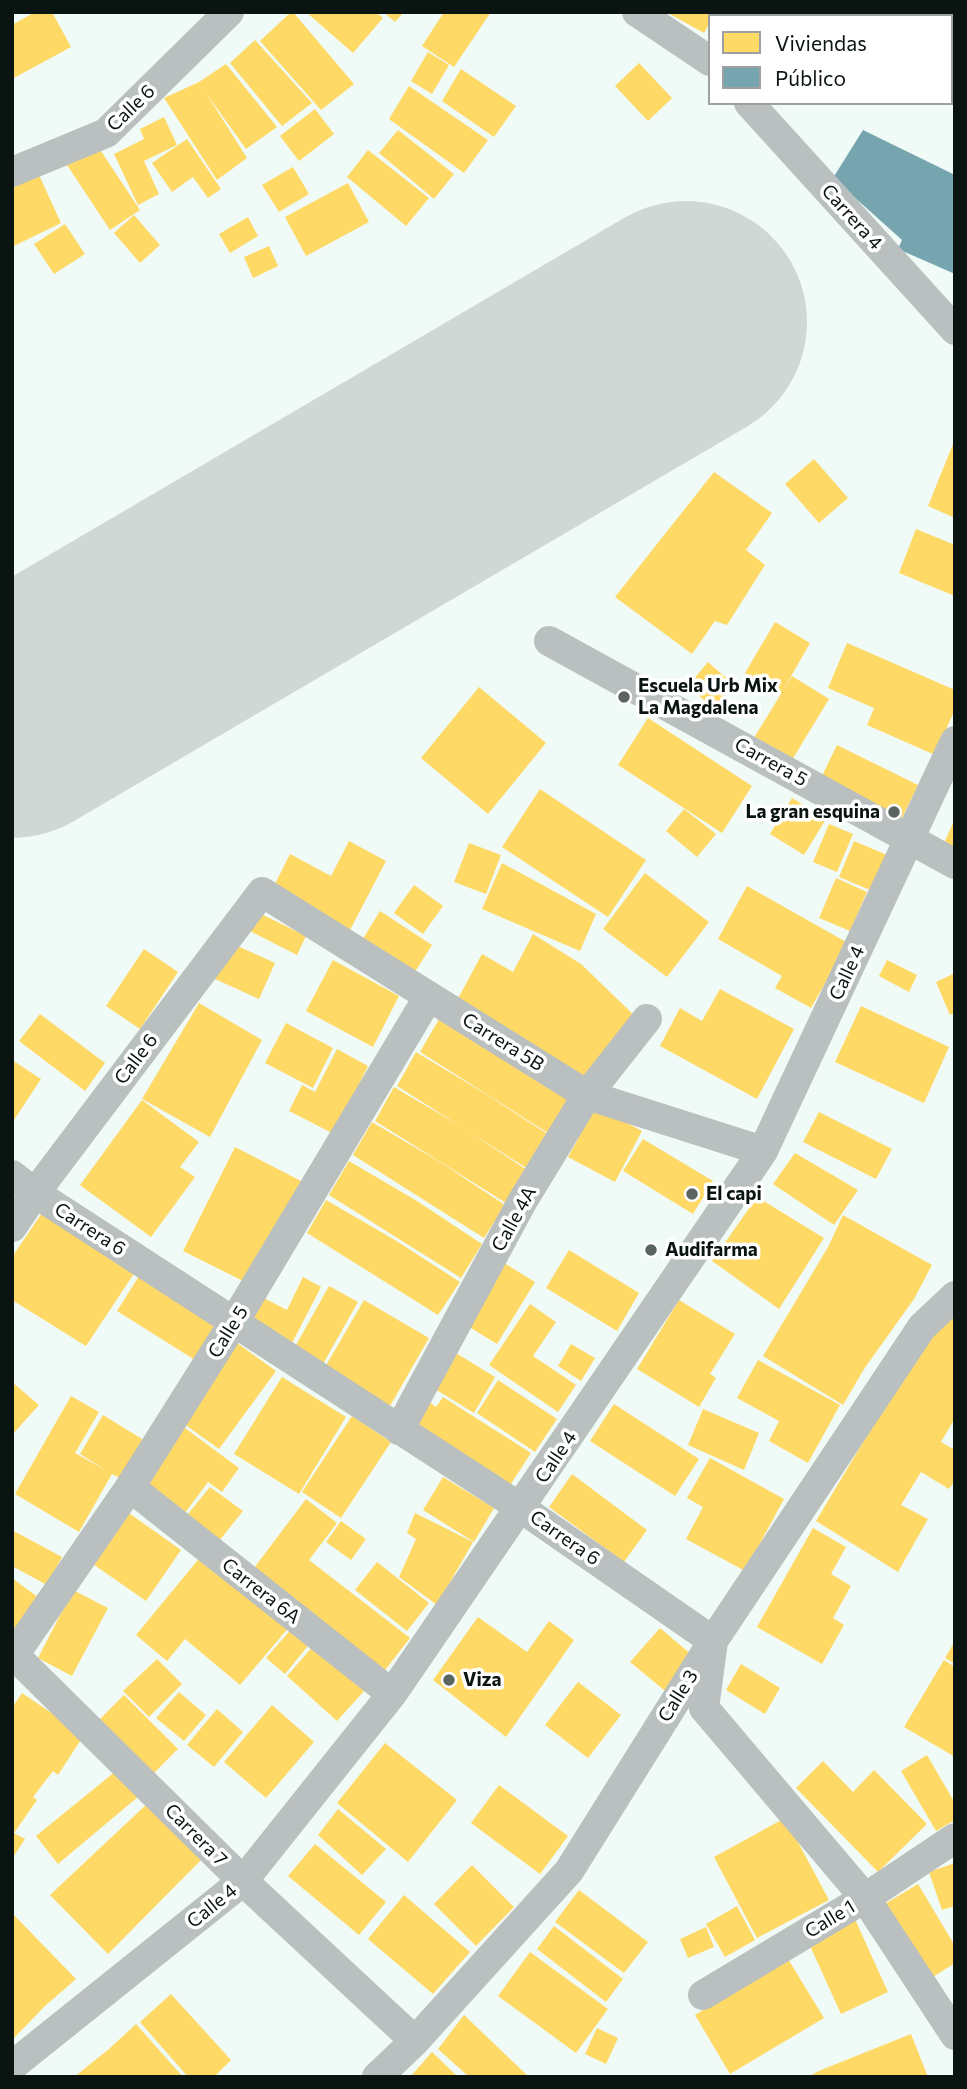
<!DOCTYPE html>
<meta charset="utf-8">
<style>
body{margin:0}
#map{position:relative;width:967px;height:2089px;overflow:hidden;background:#f0faf6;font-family:Commissioner,sans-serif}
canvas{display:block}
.frame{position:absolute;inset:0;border:14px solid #0a1411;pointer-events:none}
.legend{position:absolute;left:708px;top:14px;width:245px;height:91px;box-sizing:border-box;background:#fff;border:2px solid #9da1a0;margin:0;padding:9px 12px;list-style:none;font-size:21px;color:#0a1411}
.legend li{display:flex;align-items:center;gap:14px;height:35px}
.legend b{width:35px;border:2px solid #9da1a0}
</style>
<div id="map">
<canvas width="967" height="2089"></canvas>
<div class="frame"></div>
<ul class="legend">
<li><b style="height:19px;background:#ffd966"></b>Viviendas</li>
<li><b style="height:19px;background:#76a5af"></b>Público</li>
</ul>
</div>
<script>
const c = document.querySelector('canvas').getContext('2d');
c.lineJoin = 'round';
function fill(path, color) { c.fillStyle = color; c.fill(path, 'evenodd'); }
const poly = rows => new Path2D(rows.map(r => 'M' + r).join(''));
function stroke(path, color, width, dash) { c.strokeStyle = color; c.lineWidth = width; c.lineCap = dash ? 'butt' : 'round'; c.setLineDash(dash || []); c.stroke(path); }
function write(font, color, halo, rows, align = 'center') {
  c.font = font + ' Commissioner,sans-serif'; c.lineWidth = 7; c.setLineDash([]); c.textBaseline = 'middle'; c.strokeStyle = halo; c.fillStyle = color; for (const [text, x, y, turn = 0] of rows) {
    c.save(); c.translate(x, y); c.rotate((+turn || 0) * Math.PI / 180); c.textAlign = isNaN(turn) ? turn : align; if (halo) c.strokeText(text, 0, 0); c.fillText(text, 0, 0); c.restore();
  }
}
const homes = poly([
 [35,12,52,12,71,47,12,79,12,25],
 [291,12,293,12,354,84,321,110,260,41],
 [306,12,376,12,383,18,353,53],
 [383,12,404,12,395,22],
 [444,12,491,12,454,67,422,46],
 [666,12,715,12,713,16,710,16,710,22,704,33],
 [255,40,312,103,282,126,230,63],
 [428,52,449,65,432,94,411,81],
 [639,63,672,98,648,121,615,86],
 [226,64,277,127,246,149,206,93,247,158,217,180,164,98,199,82],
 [461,69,516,106,494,137,442,101],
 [409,86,488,140,464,173,389,119],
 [315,109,334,134,299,161,280,136],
 [164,117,177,145,144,161,159,194,138,205,114,154,144,139,140,129],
 [398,130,454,174,434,199,379,153],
 [187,139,221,189,208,198,193,177,172,192,152,163],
 [97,145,140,210,110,230,67,165],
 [368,150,429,198,406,226,347,177],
 [293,167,309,194,279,212,262,185],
 [39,175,61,223,12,247,12,188],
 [348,183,369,222,306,256,285,217],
 [134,215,160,245,140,263,114,233],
 [248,217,258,236,230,253,219,234],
 [65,224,85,254,54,274,34,244],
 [269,246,278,266,253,278,244,257],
 [955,439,955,518,928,506],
 [814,459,848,498,819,523,785,484],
 [714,472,772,513,746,550,765,565,727,625,715,621,692,654,615,597],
 [916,529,955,545,955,596,899,573],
 [775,622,810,643,781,694,745,673],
 [847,643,955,690,955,709,935,755,867,725,874,708,828,688],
 [708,662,734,685,713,708,688,686],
 [792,676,829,699,789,765,752,741],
 [479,687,546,743,488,814,421,758],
 [648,718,752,786,722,833,618,765],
 [837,745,918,785,899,824,818,784],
 [540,789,646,860,608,917,502,847],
 [792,798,826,819,804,855,770,834],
 [684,809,716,834,697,857,666,831],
 [955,818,955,854,942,848],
 [829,824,853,834,837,872,813,862],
 [349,841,386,861,349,932,271,892,290,854,331,876],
 [854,841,892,857,877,893,839,877],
 [469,843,501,855,486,894,454,882],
 [502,863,596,914,580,951,482,909],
 [645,873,709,922,667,977,603,929],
 [836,878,867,892,850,931,819,918],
 [414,885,443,906,423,934,394,913],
 [747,886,848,943,811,1008,775,988,782,976,718,939],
 [380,911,432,945,411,978,359,945],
 [257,912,306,936,297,955,248,930],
 [533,934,581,964,638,1019,585,1086,454,1006,482,954,513,972],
 [231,943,275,963,259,999,215,979],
 [144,949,178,972,140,1029,106,1006],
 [333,960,399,996,373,1047,306,1011],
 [887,960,917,975,909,992,879,976],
 [955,973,955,1013,950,1015,936,982],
 [720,989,794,1029,757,1099,660,1046,680,1008,702,1021],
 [199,1003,262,1040,210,1137,142,1099],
 [861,1006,949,1047,924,1103,835,1062],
 [40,1014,105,1063,85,1091,19,1041],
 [439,1019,573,1101,551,1135,420,1052],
 [286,1023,333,1048,313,1088,265,1063],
 [337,1049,368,1066,334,1134,289,1111,302,1085,315,1092],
 [416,1052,484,1093,549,1135,528,1169,397,1086],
 [12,1060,41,1079,12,1123],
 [394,1087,462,1127,527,1170,506,1203,375,1121],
 [142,1100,199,1142,180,1167,195,1177,151,1237,80,1185],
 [596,1106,642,1131,615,1182,568,1157],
 [819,1112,892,1149,876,1179,803,1142],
 [372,1122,440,1162,505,1205,484,1238,353,1155],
 [643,1139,713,1181,693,1214,623,1171],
 [235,1147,303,1182,251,1285,183,1251],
 [795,1153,858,1190,834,1225,773,1184],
 [349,1161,417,1201,482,1244,461,1278,329,1195],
 [757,1197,824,1238,779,1309,712,1261],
 [326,1200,395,1240,460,1282,438,1315,307,1233],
 [44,1210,135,1272,86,1346,12,1300,12,1257],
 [843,1215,932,1265,914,1299,864,1369,843,1405,763,1356,828,1247],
 [569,1250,639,1293,617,1331,546,1288],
 [504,1263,535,1282,497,1344,466,1325],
 [139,1276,217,1325,195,1360,117,1311],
 [303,1277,321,1287,289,1349,247,1327,262,1297,287,1310],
 [329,1286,358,1302,319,1371,291,1354],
 [364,1300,429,1338,386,1413,321,1374],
 [679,1300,735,1334,710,1374,716,1378,699,1407,637,1369],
 [530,1304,556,1322,533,1356,576,1385,558,1412,489,1365],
 [955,1316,955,1418,941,1442,955,1450,955,1480,949,1489,921,1472,901,1505,928,1519,898,1572,816,1521,920,1347],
 [237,1343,276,1371,219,1449,180,1421],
 [571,1344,595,1358,581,1381,558,1366],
 [456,1353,495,1377,474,1413,435,1389],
 [758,1360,840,1405,808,1463,769,1441,779,1421,737,1398],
 [282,1377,346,1417,299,1494,234,1454],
 [498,1380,557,1419,535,1452,477,1413],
 [12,1382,39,1405,12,1435],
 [71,1396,99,1412,75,1453,107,1471,80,1454,103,1415,147,1442,125,1481,112,1474,79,1532,15,1494],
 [443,1397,531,1453,509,1487,412,1425,427,1400,436,1407],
 [614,1404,699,1459,675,1496,590,1441],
 [703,1409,759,1433,744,1470,688,1445],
 [352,1416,391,1442,341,1518,302,1492],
 [181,1425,239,1468,222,1492,208,1482,182,1517,137,1484],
 [710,1458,784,1499,745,1571,686,1539,703,1507,687,1498],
 [572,1474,647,1530,624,1562,549,1507],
 [443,1477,494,1508,474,1542,423,1510],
 [210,1487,243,1511,215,1546,183,1520],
 [306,1499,337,1523,309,1560,410,1638,382,1674,251,1572],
 [126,1511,181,1550,146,1601,90,1562],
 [415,1513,473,1542,437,1605,399,1577,416,1539,407,1533],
 [341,1521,366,1539,351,1560,326,1542],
 [813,1528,846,1547,831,1574,851,1586,833,1618,844,1625,822,1664,757,1627],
 [12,1530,62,1557,47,1585,12,1566],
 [202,1555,290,1626,240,1685,185,1639,167,1661,136,1635],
 [377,1562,429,1603,407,1631,355,1590],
 [12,1578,39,1598,12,1634],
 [73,1590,108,1608,72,1676,38,1658],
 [478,1617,527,1652,549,1621,574,1640,506,1737,433,1680],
 [294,1626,312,1641,285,1674,266,1658],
 [660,1628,699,1661,670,1695,630,1662],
 [955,1641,955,1664,945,1658],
 [314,1645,365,1690,337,1721,287,1676],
 [157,1659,182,1684,149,1717,123,1691],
 [944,1660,955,1667,955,1757,904,1727],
 [741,1664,780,1688,765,1714,726,1690],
 [578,1682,621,1715,588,1758,545,1725],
 [179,1692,206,1715,184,1741,156,1718],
 [22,1693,84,1735,58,1775,53,1771,33,1797,37,1800,14,1833,25,1839,12,1859,12,1708],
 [124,1695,178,1749,153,1774,99,1720],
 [272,1705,314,1742,266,1798,224,1762],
 [217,1709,243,1732,214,1767,187,1745],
 [385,1743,457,1800,408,1862,337,1803],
 [927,1755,955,1803,955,1820,936,1831,901,1771],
 [823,1761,853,1792,874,1770,927,1824,878,1872,796,1788],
 [122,1766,145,1791,58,1864,36,1836],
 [499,1785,568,1836,540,1874,471,1823],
 [149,1802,202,1859,108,1954,50,1895],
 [338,1809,386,1849,362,1875,318,1835],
 [785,1818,829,1900,757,1938,714,1857],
 [315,1844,386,1902,359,1935,288,1876],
 [955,1863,955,1906,942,1910,929,1872],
 [472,1865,514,1907,476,1946,434,1904],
 [918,1884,955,1946,955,1963,928,1980,883,1905],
 [579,1890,648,1942,624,1973,555,1922],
 [404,1895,470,1952,433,1994,368,1939],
 [737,1906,755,1940,725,1957,706,1924],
 [14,1915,76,1979,45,2006,12,2040,12,1917],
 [853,1915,888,1992,841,2014,806,1937],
 [554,1926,623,1979,606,2002,537,1949],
 [706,1927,714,1947,688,1958,680,1939],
 [530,1952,608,2009,576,2053,498,1996],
 [788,1959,824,2018,730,2074,695,2015],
 [171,1994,231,2060,214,2077,188,2077,140,2022],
 [464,2015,529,2077,469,2077,438,2049],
 [136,2024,183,2077,74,2077,109,2049],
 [597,2028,618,2038,606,2064,585,2054],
 [911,2034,928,2077,807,2077,821,2070],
 [432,2052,458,2077,410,2077]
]);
const public = poly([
 [863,130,955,175,955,274,898,249,902,240,833,178]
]);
const runway = poly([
 [12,717,686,322]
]);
const street = poly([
 [637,12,710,61],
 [729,16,731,12],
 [749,103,955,330],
 [12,172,106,133,229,12],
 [549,641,955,864],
 [12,1175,35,1193,521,1508,713,1641,704,1708,865,1898,955,2035],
 [12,1227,35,1193,262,892,587,1095,763,1151],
 [399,1430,522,1202,587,1095,647,1019],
 [130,1487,392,1694],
 [12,1653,243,1881,415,2041],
 [12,1658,130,1487,234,1322,429,996],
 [703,1995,865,1898,955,1838],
 [12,2066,243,1881,392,1694,763,1151,955,741],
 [377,2077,415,2041,569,1871,713,1641,922,1327,955,1296]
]);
const markers = [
 [624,697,7,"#5a6461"],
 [894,812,7,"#5a6461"],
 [692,1194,7,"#5a6461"],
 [651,1250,7,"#5a6461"],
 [449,1680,7,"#5a6461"]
];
const streetNames = [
 ["Calle 6",131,108,-44],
 ["Carrera 4",852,217,48],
 ["Carrera 5",771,762,29],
 ["Calle 4",847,973,-65],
 ["Carrera 5B",503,1042,32],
 ["Calle 6",136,1059,-53],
 ["Calle 4A",514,1219,-61],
 ["Carrera 6",90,1229,33],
 ["Calle 5",228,1332,-58],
 ["Calle 4",556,1457,-56],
 ["Carrera 6",565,1538,35],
 ["Carrera 6A",261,1591,38],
 ["Calle 3",678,1696,-58],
 ["Carrera 7",196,1835,45],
 ["Calle 4",212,1906,-39],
 ["Calle 1",830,1919,-31]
];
const poiNames = [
 ["Escuela Urb Mix",638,686],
 ["La Magdalena",638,708],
 ["La gran esquina",880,812,"right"],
 ["El capi",706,1194],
 ["Audifarma",665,1250],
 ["Viza",463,1680]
];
fill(homes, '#ffd966');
fill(public, '#76a5af');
stroke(runway, '#d0d8d6', 242);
stroke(street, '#babfbf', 30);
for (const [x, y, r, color] of markers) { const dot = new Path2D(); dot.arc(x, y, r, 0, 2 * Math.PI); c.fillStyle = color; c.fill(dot); stroke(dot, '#fff', 2.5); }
write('19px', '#0a1411', '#fff', streetNames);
write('bold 19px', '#0a1411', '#fff', poiNames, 'left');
</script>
